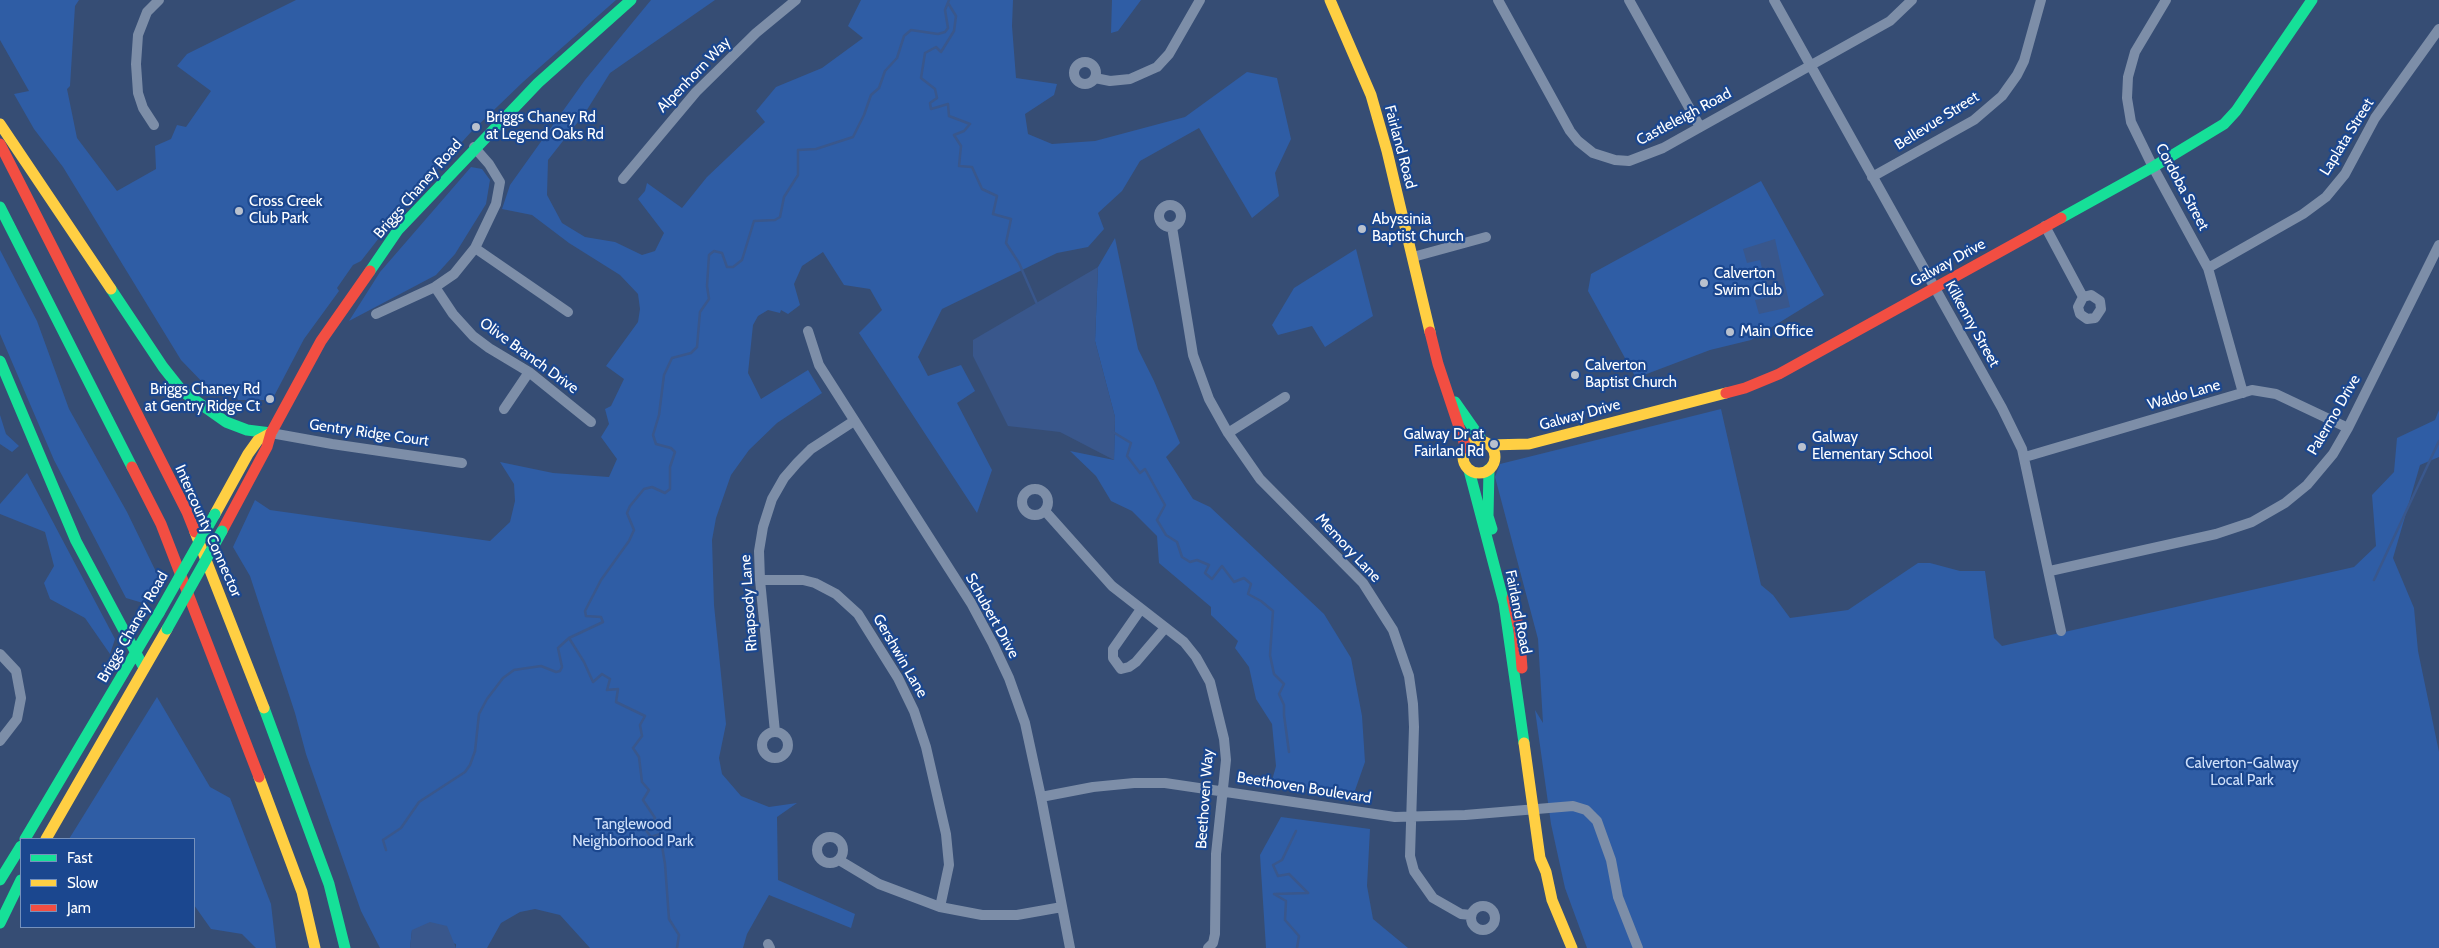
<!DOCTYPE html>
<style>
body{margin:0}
#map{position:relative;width:2439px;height:948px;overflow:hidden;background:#364d74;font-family:Cabin,sans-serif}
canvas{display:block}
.legend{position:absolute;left:20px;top:838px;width:175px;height:90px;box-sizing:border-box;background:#1b478f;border:1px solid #7691bc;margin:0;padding:6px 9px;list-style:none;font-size:15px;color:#fff}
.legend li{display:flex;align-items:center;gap:10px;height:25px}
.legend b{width:25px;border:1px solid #7691bc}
</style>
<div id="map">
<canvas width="2439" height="948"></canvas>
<ul class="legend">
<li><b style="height:6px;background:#16e098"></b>Fast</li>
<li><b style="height:6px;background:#ffcf43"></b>Slow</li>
<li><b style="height:6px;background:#f24e42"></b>Jam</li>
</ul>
</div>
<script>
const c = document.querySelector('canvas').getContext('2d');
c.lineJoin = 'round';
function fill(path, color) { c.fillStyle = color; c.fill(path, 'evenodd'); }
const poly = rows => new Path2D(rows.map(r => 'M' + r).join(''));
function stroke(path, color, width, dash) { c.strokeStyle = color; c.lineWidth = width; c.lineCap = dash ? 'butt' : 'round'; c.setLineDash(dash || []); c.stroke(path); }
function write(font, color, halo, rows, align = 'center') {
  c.font = font + ' Cabin,sans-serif'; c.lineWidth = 4.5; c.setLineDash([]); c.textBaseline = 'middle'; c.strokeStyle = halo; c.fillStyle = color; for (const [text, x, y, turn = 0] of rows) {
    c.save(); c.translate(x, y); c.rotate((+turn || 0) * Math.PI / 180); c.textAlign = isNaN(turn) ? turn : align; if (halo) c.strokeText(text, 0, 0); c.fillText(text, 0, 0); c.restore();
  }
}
const green = poly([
 [0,0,79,0,75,6,70,86,67,89,77,138,117,191,156,169,155,146,171,139,177,125,186,127,211,91,177,66,187,54,296,0,616,0,523,82,471,132,404,206,361,261,353,265,337,288,339,291,304,339,272,400,238,400,236,396,223,396,208,388,181,360,63,167,34,129,14,94,29,91,0,40],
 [651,0,715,0,610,73,585,113,548,160,547,195,562,223,585,237,615,242,642,255,655,251,664,233,638,199,645,191,647,183,682,208,707,177,765,122,756,111,776,87,822,68,863,38,848,26,861,0,1013,0,1012,26,1016,78,1057,84,1054,95,1025,114,1028,134,1052,144,1095,141,1185,117,1247,72,1277,78,1291,139,1275,173,1279,196,1252,218,1199,128,1140,161,1122,191,1098,213,1104,229,1088,247,1057,253,942,309,918,357,928,376,961,365,975,391,957,403,992,470,977,513,859,333,882,310,870,289,844,285,823,252,802,266,794,284,800,305,788,314,781,310,780,313,768,310,758,316,753,325,748,373,761,399,808,370,822,393,777,423,749,450,731,475,716,518,712,540,714,605,726,724,719,758,722,774,741,796,769,807,797,803,777,817,778,880,855,914,851,928,769,895,747,934,743,948,590,948,560,915,535,909,520,912,501,923,487,948,456,948,456,944,412,930,410,948,380,948,361,911,306,754,295,713,250,576,233,547,255,500,270,510,490,541,510,522,515,501,514,484,500,462,553,473,609,477,617,459,601,437,609,424,605,409,611,406,624,379,606,366,638,322,640,309,638,294,620,275,569,243,532,215,502,209,510,185,585,80],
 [1112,0,1141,0,1118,31,1111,33],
 [471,167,482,169,490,180,486,204,455,254,436,275,349,321,380,272],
 [1761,181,1824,295,1751,340,1710,350,1636,378,1588,291,1591,274],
 [1115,238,1138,349,1154,381,1180,443,1166,457,1193,499,1210,507,1324,614,1351,658,1362,716,1365,762,1353,796,1271,784,1276,766,1272,724,1256,699,1249,667,1235,648,1238,641,1211,615,1211,607,1159,563,1157,536,1132,511,1111,501,1096,476,1070,451,1114,460,1115,417,1095,341,1098,267],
 [1356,249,1373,316,1325,347,1312,326,1278,335,1272,325,1294,288],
 [0,250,37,321,69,409,127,512,161,582,150,600,143,603,126,598,54,460,0,334],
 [1721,409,1761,585,1773,595,1790,618,1848,610,1918,563,1930,563,1960,571,1985,571,1994,638,2002,646,2354,567,2376,546,2372,495,2394,472,2397,438,2435,420,2439,410,2439,457,2420,465,2393,558,2414,608,2418,651,2439,752,2439,948,1587,948,1565,888,1551,824,1535,710,1543,723,1538,639,1495,477,1500,464],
 [0,415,6,434,19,446,12,452,0,444],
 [27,473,115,639,110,654,85,618,50,599,44,583,54,566,45,532,0,514,0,504],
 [157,697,210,787,230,798,271,904,276,948,256,948,242,934,211,929,194,905,194,839,69,839],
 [1281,817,1370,829,1367,886,1373,919,1408,948,1266,948,1260,855]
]);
const water = poly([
 [1775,239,1790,307,1759,314,1755,300,1769,297,1760,260,1747,263,1743,249],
 [1098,267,1095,341,1115,417,1114,460,1060,432,1008,426,973,356,973,340],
 [430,922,447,926,456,948,410,948,412,930]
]);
const stream = poly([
 [948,3,956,16,954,31,941,52,936,47,925,53,921,78,935,89,937,98,930,103,931,109,948,104,949,116,970,124,964,131,954,135,961,146,959,166,972,167,982,189,997,196,993,214,1011,219,1006,243,1019,263,1037,304],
 [1113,432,1131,443,1127,456,1140,473,1145,469,1165,505,1157,520,1166,535,1177,542,1182,557,1190,562,1197,560,1209,565,1205,573,1212,579,1222,566,1234,582,1244,578,1251,584,1248,594,1261,601,1273,611,1270,655,1274,674,1284,684,1279,694,1284,705,1284,715,1289,752],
 [2374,580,2439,441],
 [569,638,584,662,593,682,602,674,610,679,607,690,618,689,616,702,645,716,640,725,642,736,633,748,639,757,642,782,649,790,643,800,655,818,645,829,651,837,660,834,665,864,669,919,679,935,677,948],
 [1296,831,1282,860,1273,865,1278,876,1289,874,1308,893,1274,894,1286,901,1285,920,1299,936,1297,948],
 [386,850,383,840,401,828,419,802,465,772,470,765,475,751,479,714,487,699,503,678,514,670,541,666,556,672,560,671,562,667,558,648,569,638,603,622,601,617,586,616,585,611,601,580,629,541,634,530,627,513,630,506,644,489,652,487,665,493,670,489,670,467,675,452,671,448,656,444,653,435,659,415,664,375,672,358,691,353,697,347,700,312,709,299,707,286,709,255,714,251,722,253,727,267,733,267,742,260,754,221,775,220,780,217,784,197,798,175,798,150,816,149,853,137,864,115,871,95,879,88,885,71,897,58,904,36,911,30,938,34,945,32,948,28,945,10,949,0]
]);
const street = poly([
 [1498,0,1570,131,1578,141,1593,153,1615,160,1629,161,1663,148,1890,21,1912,0],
 [1629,0,1700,127],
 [1774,0,2002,408,2022,449,2061,631],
 [2166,0,2135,52,2128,77,2127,98,2131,122,2153,167,2208,268,2243,393],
 '1074 73a11 11 0 1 1 22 0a11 11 0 1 1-22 0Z',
 [1095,78,1110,81,1130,79,1157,67,1169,54,1200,0],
 [154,125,143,108,138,93,136,64,138,35,147,12,159,0],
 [1872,177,1974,120,2002,96,2017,75,2024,61,2041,0],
 [623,179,696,92,756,33,796,0],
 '1159 216a11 11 0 1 1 22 0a11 11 0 1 1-22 0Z',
 [2045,226,2083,297,2078,307,2080,314,2087,319,2095,318,2101,309,2100,301,2091,295,2083,297],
 [1172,227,1193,355,1209,399,1228,433,1260,479,1363,583,1393,630,1409,676,1413,704,1414,727,1410,856,1414,871,1433,898,1461,914,1471,915],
 [475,248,568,312],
 [1413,257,1486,237],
 [2208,268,2303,214,2326,197,2345,174,2375,118,2439,29],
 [435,287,453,314,473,336,489,348,529,372,591,422],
 [376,314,435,287,454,274,475,248,496,204,500,182,489,164,474,147],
 [808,331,819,365,971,603,993,644,1009,678,1025,723,1041,797,1070,948],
 [504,409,529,372],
 [271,433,332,444,462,463],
 [1228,433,1285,397],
 [2025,457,2252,390,2276,394,2348,428],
 '1022 502a13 13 0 1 1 26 0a13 13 0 1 1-26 0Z',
 [1045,511,1112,586,1184,642,1196,657,1210,682,1224,739,1226,760,1216,854,1215,934,1213,943,1208,948],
 [2050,571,2216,534,2252,522,2285,503,2307,485,2333,454,2348,428,2439,245],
 [760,580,803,580,815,583,836,594,858,614,898,678,914,711,926,747,946,834,949,865,940,907],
 [1141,609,1113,649,1113,658,1121,669,1129,667,1136,662,1165,628],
 [0,654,16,671,21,698,17,719,0,741],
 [775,732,760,580,759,551,763,527,772,499,784,478,797,463,811,449,854,421],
 '762 745a13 13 0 1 1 26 0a13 13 0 1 1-26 0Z',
 [1041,797,1093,787,1134,783,1165,783,1395,817,1465,815,1573,806,1586,810,1597,821,1611,860,1618,897,1638,948],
 '817 850a13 13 0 1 1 26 0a13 13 0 1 1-26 0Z',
 [839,860,879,884,940,907,982,915,1017,915,1062,907],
 '1471 918a12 12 0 1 1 24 0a12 12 0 1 1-24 0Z',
 [768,944,770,948]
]);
const fast = poly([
 [0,207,132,467],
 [2061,218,2153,167,2224,124,2236,111,2312,0],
 [370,271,398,230,538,83,631,0],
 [111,289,163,367,182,391,226,422,247,430,271,433],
 [0,361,76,541,144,668],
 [1455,402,1483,442],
 [1489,469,1488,516,1492,529],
 [1469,470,1504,603,1524,743],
 [264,708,329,884,345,948],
 [25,839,159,613],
 [0,880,21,846],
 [0,923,21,880]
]);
const slow = poly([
 [1330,0,1371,95,1387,151,1430,332],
 [0,124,111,289],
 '1463 457a16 16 0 1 1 32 0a16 16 0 1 1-32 0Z',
 [1489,445,1529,444,1726,393],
 [215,514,248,454,258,440,271,433],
 [195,532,264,708],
 [1524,743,1540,858,1546,872,1552,900,1572,948],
 [259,777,302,892,315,948],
 [46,839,167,629]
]);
const jam = poly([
 [0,144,187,512,195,532],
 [1430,332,1438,364,1466,448],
 [1726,393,1745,388,1779,374,2061,218],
 [132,467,161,524,259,777],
 [222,531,267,447,271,433,321,341,370,271],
 [1512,598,1519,630,1522,668]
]);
const fastBridge = poly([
 [159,613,215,514],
 [167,629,222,531]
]);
const markers = [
 [476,127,5,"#b9c1ce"],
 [239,211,5,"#b9c1ce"],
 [1362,229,5,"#b9c1ce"],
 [1704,283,5,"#b9c1ce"],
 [1730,332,5,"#b9c1ce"],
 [1575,375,5,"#b9c1ce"],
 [270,399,5,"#b9c1ce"],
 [1494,444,5,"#b9c1ce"],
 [1802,447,5,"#b9c1ce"]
];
const streetNames = [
 ["Alpenhorn Way",694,75,-46],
 ["Castleleigh Road",1684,117,-28],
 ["Bellevue Street",1937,121,-32],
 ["Laplata Street",2347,137,-58],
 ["Fairland Road",1400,147,75],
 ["Cordoba Street",2182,187,62],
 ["Briggs Chaney Road",418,189,-49],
 ["Galway Drive",1948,263,-29],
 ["Kilkenny Street",1972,324,61],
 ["Olive Branch Drive",529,356,36],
 ["Waldo Lane",2184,395,-16],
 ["Galway Drive",1580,415,-15],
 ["Palermo Drive",2334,415,-60],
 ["Gentry Ridge Court",369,433,8],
 ["Intercounty Connector",208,531,66],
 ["Memory Lane",1348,548,47],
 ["Rhapsody Lane",749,603,-94],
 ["Fairland Road",1518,612,79],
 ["Schubert Drive",992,616,61],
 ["Briggs Chaney Road",133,627,-60],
 ["Gershwin Lane",900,656,60],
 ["Beethoven Boulevard",1304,788,9],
 ["Beethoven Way",1205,799,-86]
];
const poiNames = [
 ["Briggs Chaney Rd",486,118],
 ["at Legend Oaks Rd",486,135],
 ["Cross Creek",249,202],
 ["Club Park",249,219],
 ["Abyssinia",1372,220],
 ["Baptist Church",1372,237],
 ["Calverton",1714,274],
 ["Swim Club",1714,291],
 ["Main Office",1740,332],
 ["Calverton",1585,366],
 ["Baptist Church",1585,383],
 ["Briggs Chaney Rd",260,390,"right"],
 ["at Gentry Ridge Ct",260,407,"right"],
 ["Galway Dr at",1484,435,"right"],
 ["Fairland Rd",1484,452,"right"],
 ["Galway",1812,438],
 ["Elementary School",1812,455]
];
const parkNames = [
 ["Calverton-Galway",2242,764],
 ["Local Park",2242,781],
 ["Tanglewood",633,825],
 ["Neighborhood Park",633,842]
];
fill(green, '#2f5da5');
fill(water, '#39578c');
stroke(stream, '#39578c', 2.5);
stroke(street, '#7d8ea8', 10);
stroke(fast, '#16e098', 11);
stroke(slow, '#ffcf43', 11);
stroke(jam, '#f24e42', 11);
stroke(fastBridge, '#16e098', 11);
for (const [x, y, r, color] of markers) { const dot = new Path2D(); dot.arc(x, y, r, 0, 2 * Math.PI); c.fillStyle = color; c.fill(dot); stroke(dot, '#1b478f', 2); }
write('15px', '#fff', '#1b478f', streetNames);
write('15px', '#fff', '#1b478f', poiNames, 'left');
write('15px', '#cfe0fa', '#1b478f', parkNames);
</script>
